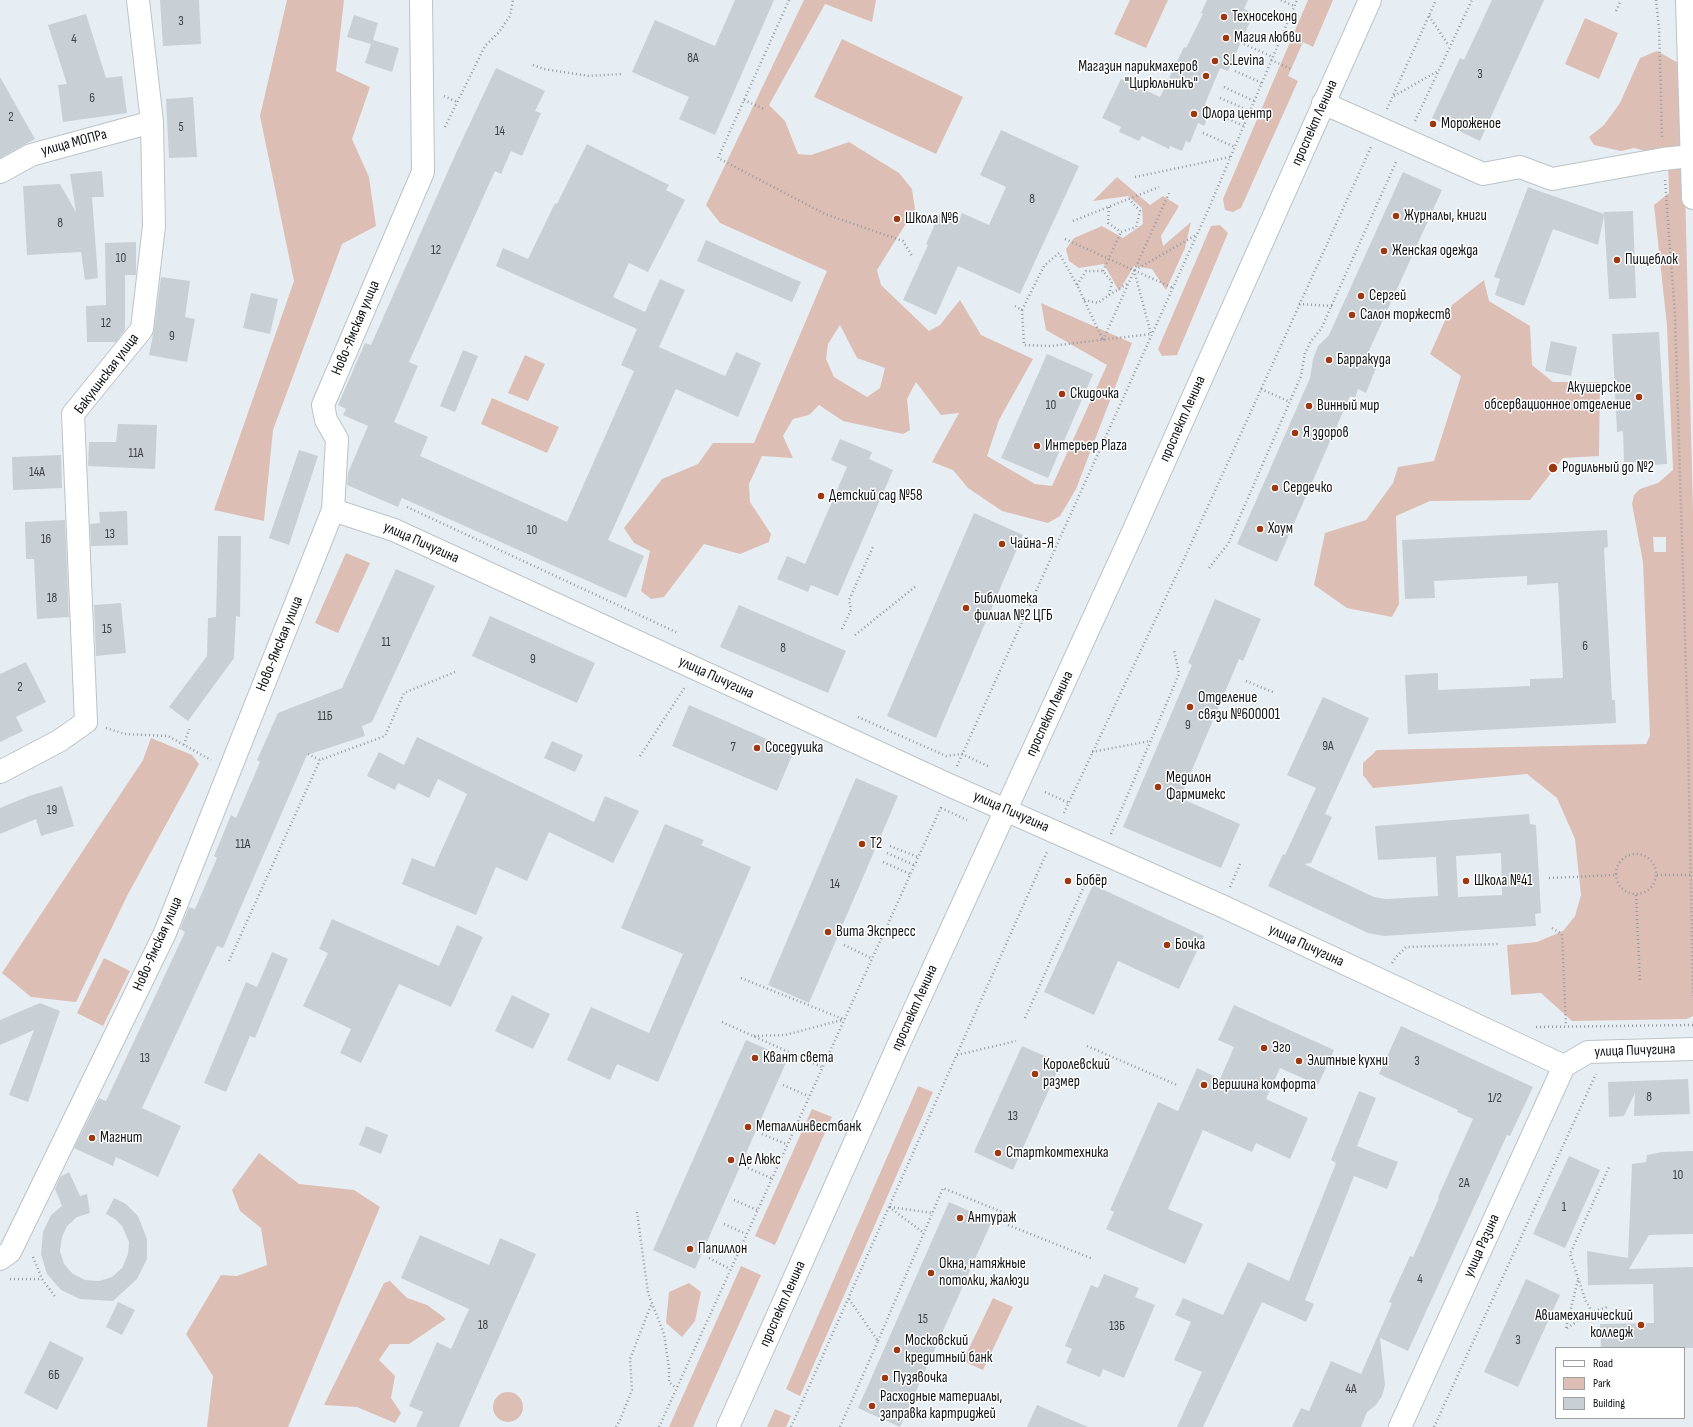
<!DOCTYPE html>
<meta charset="utf-8">
<style>
body{margin:0}
#map{position:relative;width:1693px;height:1427px;overflow:hidden;background:#e7eef3;font-family:"Sofia Sans Condensed",sans-serif}
canvas{display:block}
.legend{position:absolute;left:1555px;top:1347px;width:130px;height:72px;box-sizing:border-box;background:#fff;border:1px solid #9fa0a1;margin:0;padding:5px 7px;list-style:none;font-size:12px;color:#0f1113}
.legend li{display:flex;align-items:center;gap:8px;height:20px}
.legend b{width:20px;border:1px solid #9fa0a1}
</style>
<div id="map">
<canvas width="1693" height="1427"></canvas>
<ul class="legend">
<li><b style="height:5px;background:#fff"></b>Road</li>
<li><b style="height:11px;background:#ddbeb4"></b>Park</li>
<li><b style="height:11px;background:#c9d0d5"></b>Building</li>
</ul>
</div>
<script>
const c = document.querySelector('canvas').getContext('2d');
c.lineJoin = 'round';
function fill(path, color) { c.fillStyle = color; c.fill(path, 'evenodd'); }
const poly = rows => new Path2D(rows.map(r => 'M' + r).join(''));
function stroke(path, color, width, dash) { c.strokeStyle = color; c.lineWidth = width; c.lineCap = dash ? 'butt' : 'round'; c.setLineDash(dash || []); c.stroke(path); }
function write(font, color, halo, rows, align = 'center') {
  c.font = font + ' "Sofia Sans Condensed",sans-serif'; c.lineWidth = 3; c.setLineDash([]); c.textBaseline = 'middle'; c.strokeStyle = halo; c.fillStyle = color; for (const [text, x, y, turn = 0] of rows) {
    c.save(); c.translate(x, y); c.rotate((+turn || 0) * Math.PI / 180); c.textAlign = isNaN(turn) ? turn : align; if (halo) c.strokeText(text, 0, 0); c.fillText(text, 0, 0); c.restore();
  }
}
const green = poly([
 [287,0,344,0,336,71,370,87,352,139,369,177,376,226,342,244,273,430,264,521,214,510,294,281,260,116],
 [804,0,876,0,872,22,825,4,769,105,785,121,798,154,811,155,849,142,899,173,912,189,915,209,877,270,881,285,929,331,940,325,960,300,981,335,1033,359,999,420,987,456,1035,484,1052,486,1107,365,1046,330,1041,303,1132,343,1076,489,1060,516,1048,523,1002,511,968,488,953,470,932,462,959,413,941,415,916,382,907,399,910,430,903,434,843,421,819,405,809,415,793,419,783,436,793,458,762,456,749,484,750,502,771,534,769,542,740,554,704,544,664,597,651,599,641,591,650,551,634,543,624,528,662,479,698,464,713,443,754,443,827,271,720,223,706,205],
 [840,325,857,358,885,368,880,388,867,397,834,377,826,359,828,344],
 [1130,0,1168,0,1146,48,1114,34],
 [1308,0,1333,0,1313,47,1303,42,1288,76,1298,81,1241,208,1233,212,1225,210,1223,199],
 [1585,18,1618,33,1599,79,1565,64],
 [842,39,963,97,936,154,814,97],
 [1657,51,1682,65,1693,513,1693,1016,1687,1019,1572,1021,1541,993,1511,995,1507,945,1537,942,1563,931,1575,916,1581,895,1575,839,1557,798,1527,774,1373,788,1363,775,1363,763,1377,750,1646,744,1650,736,1643,562,1632,504,1634,495,1640,489,1658,483,1673,470,1667,326,1654,205,1669,193,1668,157,1634,148,1621,151,1594,145,1589,137,1604,125,1620,103,1640,58],
 [1653,537,1666,537,1666,552,1654,552],
 [1117,177,1150,205,1163,196,1179,206,1161,236,1163,246,1191,222,1185,248,1166,290,1152,269,1134,266,1119,291,1104,264,1079,268,1069,261,1066,249,1074,238,1102,226,1123,238,1143,224,1142,208,1128,196,1093,201],
 [1220,225,1228,233,1177,355,1162,356,1158,349,1211,226],
 [1484,280,1489,301,1530,326,1532,365,1553,382,1600,382,1599,456,1563,458,1530,500,1430,501,1396,516,1399,604,1392,617,1347,608,1314,585,1325,533,1366,520,1393,483,1398,467,1434,461,1461,376,1430,354,1452,305],
 [525,355,545,364,528,401,508,393],
 [492,398,559,427,547,453,481,424],
 [346,553,370,563,338,633,315,623],
 [151,738,192,755,199,764,127,896,76,1002,31,997,2,973,143,760],
 [104,958,130,971,103,1026,77,1013],
 [918,1086,933,1092,800,1396,786,1389],
 [812,1109,832,1117,775,1245,755,1236],
 [259,1153,299,1184,354,1190,380,1207,288,1427,207,1427,213,1376,186,1334,221,1275,237,1276,267,1265,261,1228,240,1211,232,1190],
 [741,1266,761,1275,693,1427,669,1427],
 [390,1281,407,1298,427,1305,446,1319,409,1344,390,1344,379,1360,395,1376,391,1398,401,1413,395,1423,357,1407,324,1405,384,1283],
 [689,1283,701,1292,695,1321,682,1337,666,1323,669,1292],
 [993,1298,1013,1307,983,1370,963,1361],
 '493 1407a15 15 0 1 1 30 0a15 15 0 1 1-30 0Z',
 [775,1409,791,1416,786,1427,767,1427]
]);
const building = poly([
 [160,0,199,0,201,44,163,46],
 [735,0,774,0,715,135,679,119,689,97,632,72,655,20,715,46],
 [1207,0,1248,0,1244,9,1254,13,1228,71,1220,68,1205,104,1212,108,1204,126,1198,123,1190,143,1186,141,1182,151,1170,146,1169,149,1142,136,1139,141,1119,132,1121,127,1102,118,1121,79,1160,97,1184,47,1186,48,1203,14,1201,13],
 [1492,0,1544,0,1480,141,1432,118,1460,58,1464,60],
 [86,14,106,78,122,76,127,113,63,122,58,85,67,84,48,25],
 [354,15,378,23,373,40,399,48,392,72,365,63,371,44,347,37],
 [496,68,545,91,535,111,541,113,522,156,511,151,501,174,495,171,409,362,418,366,394,422,428,437,420,456,567,522,634,371,621,365,637,329,496,266,503,248,528,259,555,203,557,204,587,144,669,185,666,190,685,200,648,272,629,263,613,297,645,312,660,279,685,290,659,347,725,376,736,352,761,363,738,417,676,389,608,540,644,556,626,598,402,498,398,507,347,485,348,473,368,426,343,415,346,409,338,405,365,343,371,345,456,153],
 [0,77,35,139,0,158],
 [193,97,197,157,169,158,166,99],
 [1001,130,1079,166,1020,294,958,266,936,315,903,300,928,245,926,244,940,213,959,221,962,213,989,225,1006,187,980,175],
 [102,171,104,197,92,197,98,278,85,280,81,252,27,255,23,186,60,184,76,212,70,174],
 [1403,172,1442,190,1368,353,1374,356,1371,364,1377,366,1372,378,1366,393,1358,389,1355,398,1350,396,1277,562,1237,544,1310,378,1313,359,1318,346,1329,335],
 [1528,187,1604,214,1604,212,1633,211,1636,298,1609,299,1604,216,1598,245,1553,229,1524,306,1495,295,1500,279,1494,277],
 [706,240,801,282,792,302,697,261],
 [136,242,136,275,125,275,125,330,116,342,87,342,86,306,106,305,105,243],
 [161,277,190,281,185,317,195,319,187,362,149,355,154,330],
 [251,293,278,299,270,334,243,328],
 [1659,332,1667,464,1638,466,1638,462,1624,462,1623,431,1617,432,1612,334],
 [1551,341,1577,347,1571,376,1545,371],
 [463,350,478,356,455,412,440,406],
 [1047,354,1093,374,1048,478,1001,458],
 [118,424,157,425,155,469,88,466,89,442,116,442],
 [840,439,872,452,869,459,893,470,838,596,811,585,808,592,777,579,787,556,805,564,847,467,831,460],
 [299,450,318,456,289,545,269,538],
 [61,455,62,488,13,490,12,457],
 [127,511,128,545,91,546,90,524,100,523,99,512],
 [974,513,1023,535,936,738,887,716],
 [65,520,69,617,37,619,34,559,26,559,25,522],
 [1607,530,1608,547,1604,548,1612,700,1615,700,1616,723,1408,734,1405,675,1438,673,1438,690,1530,686,1530,679,1563,678,1558,583,1527,585,1527,576,1434,581,1435,598,1405,599,1402,540],
 [218,536,241,536,240,617,236,616,234,658,188,721,169,707,207,656,208,618,216,617],
 [396,569,435,586,372,722,362,726,365,736,307,755,223,948,217,946,142,1108,181,1126,158,1177,116,1157,113,1166,74,1148,99,1098,106,1101,185,932,180,929,189,907,195,909,217,858,214,856,231,815,236,818,260,762,257,760,278,713,342,688],
 [1215,599,1261,619,1243,661,1239,659,1180,798,1240,824,1221,868,1123,827,1192,665,1188,663],
 [121,603,126,653,96,656,94,605],
 [739,605,846,651,828,693,720,647],
 [490,616,595,663,577,703,472,656],
 [26,662,46,702,16,717,23,731,0,742,0,674],
 [1323,697,1369,718,1325,814,1332,817,1311,863,1304,864,1374,897,1386,899,1438,896,1436,857,1378,860,1375,826,1529,814,1530,824,1536,825,1541,913,1535,914,1536,926,1384,936,1368,933,1268,886,1283,854,1285,855,1316,788,1287,775],
 [1501,853,1502,895,1458,897,1456,856],
 [689,705,794,751,777,791,672,746],
 [417,737,594,822,605,796,639,811,613,863,549,832,527,881,496,867,476,915,402,884,412,858,434,867,467,794,438,779,429,798,398,783,395,790,367,776,379,752,404,765],
 [552,741,583,755,575,772,544,758],
 [856,778,898,796,809,1003,768,985],
 [62,786,74,826,41,836,36,819,0,834,0,808,29,796],
 [665,824,704,840,701,845,751,867,658,1082,617,1064,610,1080,567,1060,591,1007,649,1033,683,954,621,928],
 [1093,885,1204,936,1179,989,1118,961,1094,1015,1044,992],
 [332,919,439,966,457,925,483,937,451,1007,399,984,361,1063,340,1053,351,1029,303,1006,328,953,319,949],
 [272,952,288,959,255,1038,250,1036,226,1092,204,1083,246,982,257,987],
 [512,995,550,1014,533,1049,495,1031],
 [40,1003,60,1011,28,1102,9,1095,34,1030,0,1045,0,1020],
 [1234,1005,1334,1050,1318,1085,1280,1068,1266,1099,1308,1118,1290,1159,1256,1143,1252,1152,1203,1130,1168,1209,1203,1224,1185,1264,1106,1229,1114,1212,1110,1210,1158,1102,1178,1111,1197,1068,1220,1079,1234,1047,1218,1040],
 [1401,1026,1533,1087,1510,1136,1507,1135,1408,1351,1380,1338,1385,1385,1382,1396,1376,1405,1367,1412,1361,1427,1292,1427,1301,1408,1309,1411,1331,1361,1361,1374,1392,1303,1389,1302,1410,1256,1413,1257,1439,1198,1438,1197,1473,1119,1457,1112,1458,1110,1379,1074],
 [746,1040,788,1058,695,1269,653,1250],
 [1022,1046,1061,1063,1013,1170,974,1152],
 [1688,1079,1690,1114,1634,1116,1635,1093,1624,1116,1609,1117,1608,1082],
 [1359,1091,1376,1098,1357,1146,1398,1162,1387,1189,1354,1176,1305,1300,1314,1304,1306,1322,1262,1302,1203,1427,1177,1427,1202,1372,1174,1360,1191,1322,1175,1315,1183,1298,1223,1315,1248,1262,1289,1281,1336,1163,1331,1160],
 [366,1126,388,1135,381,1154,359,1145],
 [1693,1151,1693,1234,1649,1235,1629,1269,1693,1267,1693,1348,1601,1348,1600,1324,1654,1323,1653,1284,1588,1285,1587,1251,1628,1258,1632,1164,1646,1162,1647,1155,1662,1152],
 [1569,1156,1600,1170,1565,1248,1533,1234],
 [69,1172,80,1196,87,1194,90,1213,77,1217,67,1226,62,1237,60,1251,64,1264,73,1274,85,1280,99,1281,112,1277,122,1268,128,1254,129,1242,122,1226,115,1219,106,1214,114,1198,126,1204,138,1216,147,1239,147,1259,137,1279,113,1301,80,1299,61,1290,47,1274,41,1254,43,1232,51,1215,62,1206,55,1189,60,1177],
 [949,1202,992,1221,900,1427,858,1408],
 [420,1235,489,1265,500,1238,536,1254,459,1427,416,1427,423,1412,409,1406,437,1342,451,1349,469,1309,401,1278],
 [1104,1274,1139,1288,1135,1297,1155,1305,1124,1378,1103,1369,1100,1377,1066,1363,1072,1349,1065,1346,1091,1285,1098,1288],
 [1526,1279,1560,1295,1518,1387,1484,1372],
 [118,1302,135,1310,122,1335,106,1327],
 [50,1341,84,1358,57,1410,24,1393],
 [1037,1405,1088,1427,1027,1427]
]);
const path = poly([
 [789,0,718,158,825,214,903,241,912,256],
 [1281,0,1294,6],
 [1656,0,1659,28,1662,137],
 [1616,11,1621,0],
 [1429,16,1449,46],
 [1244,44,1273,57],
 [1271,60,1291,69],
 [533,65,544,69,589,76,622,74],
 [1235,71,1262,83],
 [1224,87,1254,101],
 [444,96,457,102],
 [1394,96,1438,71],
 [1220,98,1250,111],
 [744,100,764,109],
 [1387,109,1436,0],
 [1217,114,1244,126],
 [1415,121,1472,0],
 [445,127,485,46,499,32,510,16,513,0],
 [1203,133,1235,147],
 [1135,177,1230,157],
 [1665,180,1675,315,1688,734,1693,996],
 [1109,207,1108,223,1121,232,1136,227,1140,211,1129,199],
 [1073,221,1159,187],
 [1065,239,1173,288],
 [1135,270,1196,235],
 [1103,271,1121,232],
 [1077,285,1086,271,1103,271,1112,282,1109,295,1098,303,1084,300],
 [1109,295,1127,284],
 [1299,304,1332,306],
 [1015,306,1022,310,1024,345,1051,346,1151,334,1134,270],
 [1022,310,1044,266,1059,253,1077,285,1103,340],
 [1103,340,1170,191],
 [1261,389,1290,402],
 [407,507,678,633],
 [1209,568,1228,544,1301,376,1305,353,1311,341,1321,329,1397,160],
 [842,629,851,610,849,600,873,547],
 [855,635,916,586],
 [1246,681,1275,693],
 [858,717,946,756,962,754,990,767],
 [106,728,125,734,168,736,211,760],
 [184,745,189,729],
 [1092,752,1150,741],
 [308,754,320,760,385,736,404,693,455,672],
 [640,756,685,687],
 [957,766,1209,208,1297,0],
 [1045,792,1069,803],
 [941,808,967,820],
 [1064,813,1185,557,1371,147],
 [1111,834,1179,674,1174,650],
 [890,846,918,857],
 [887,853,914,865],
 '1616 874a20 20 0 1 1 40 0a20 20 0 1 1-40 0Z',
 [883,862,910,874],
 [1657,875,1693,875],
 [1549,878,1616,875],
 [1230,887,1241,862],
 [1636,895,1640,981],
 [1552,928,1562,934,1566,1026],
 [844,945,871,958],
 [229,961,320,760],
 [1392,963,1396,957,1406,947,1500,944],
 [741,978,843,1019],
 [1025,1018,1090,873],
 [722,1022,822,1067],
 [1536,1027,1693,1025],
 [754,1036,785,1035,842,1020],
 [1087,1046,1177,1085],
 [957,1055,1016,1041],
 [783,1085,808,1096],
 [762,1134,786,1144],
 [748,1168,771,1178],
 [734,1200,757,1210],
 [889,1207,924,1233],
 [890,1207,932,1213],
 [637,1212,648,1293,664,1334,669,1368,669,1382,676,1388],
 [724,1224,746,1234],
 [1008,1225,1093,1259],
 [33,1257,42,1279,56,1298],
 [709,1258,730,1269],
 [10,1279,42,1279],
 [1592,1312,1585,1299,1570,1254,1610,1165],
 [1566,1328,1578,1280],
 [1567,1328,1592,1312,1607,1307],
 [878,1341,943,1188,1012,1216],
 [616,1427,620,1420,632,1390,630,1359,651,1305],
 [659,1427,942,805],
 [791,1427,1047,852],
 [840,1427,878,1341,849,1299],
 [1434,1427,1596,1074]
]);
const minor = poly([
 [1687,0,1693,198],
 [1323,103,1483,174,1520,167,1552,179,1663,159,1691,156],
 [0,172,31,155,152,122],
 [333,510,394,530,949,785,1222,906,1564,1066],
 [0,772,59,741,86,722,73,414,142,329,154,226,152,122,138,0],
 [1564,1066,1588,1052,1693,1049],
 [0,1259,10,1252,165,933,333,510,337,439,326,420,323,405,423,172,421,0],
 [1400,1427,1564,1066]
]);
const major = poly([
 [728,1427,901,1039,1132,534,1370,0]
]);
const markers = [
 [1224,17,4,"#9d370f"],
 [1226,38,4,"#9d370f"],
 [1215,61,4,"#9d370f"],
 [1206,76,4,"#9d370f"],
 [1194,114,4,"#9d370f"],
 [1433,124,4,"#9d370f"],
 [1396,216,4,"#9d370f"],
 [897,219,4,"#9d370f"],
 [1384,251,4,"#9d370f"],
 [1617,260,4,"#9d370f"],
 [1361,296,4,"#9d370f"],
 [1352,315,4,"#9d370f"],
 [1329,360,4,"#9d370f"],
 [1062,394,4,"#9d370f"],
 [1639,397,4,"#9d370f"],
 [1309,406,4,"#9d370f"],
 [1295,433,4,"#9d370f"],
 [1037,446,4,"#9d370f"],
 [1553,468,5,"#9d370f"],
 [1275,488,4,"#9d370f"],
 [821,496,4,"#9d370f"],
 [1260,529,4,"#9d370f"],
 [1002,544,4,"#9d370f"],
 [966,608,4,"#9d370f"],
 [1190,707,4,"#9d370f"],
 [757,748,4,"#9d370f"],
 [1158,787,4,"#9d370f"],
 [862,844,4,"#9d370f"],
 [1068,881,4,"#9d370f"],
 [1466,881,4,"#9d370f"],
 [828,932,4,"#9d370f"],
 [1167,945,4,"#9d370f"],
 [1264,1048,4,"#9d370f"],
 [755,1058,4,"#9d370f"],
 [1299,1061,4,"#9d370f"],
 [1035,1074,4,"#9d370f"],
 [1204,1085,4,"#9d370f"],
 [748,1127,4,"#9d370f"],
 [92,1138,4,"#9d370f"],
 [998,1153,4,"#9d370f"],
 [731,1160,4,"#9d370f"],
 [960,1218,4,"#9d370f"],
 [690,1249,4,"#9d370f"],
 [931,1273,4,"#9d370f"],
 [1641,1325,4,"#9d370f"],
 [897,1350,4,"#9d370f"],
 [885,1378,4,"#9d370f"],
 [872,1406,4,"#9d370f"]
];
const numberNames = [
 ["3",181,22],
 ["4",74,40],
 ["8А",693,59],
 ["3",1480,75],
 ["6",92,99],
 ["2",11,118],
 ["5",181,128],
 ["14",500,132],
 ["8",1032,200],
 ["8",60,224],
 ["12",436,251],
 ["10",121,259],
 ["12",106,324],
 ["9",172,337],
 ["10",1051,406],
 ["11А",136,454],
 ["14А",37,473],
 ["10",532,531],
 ["13",110,535],
 ["16",46,540],
 ["18",52,599],
 ["15",107,630],
 ["11",386,643],
 ["6",1585,647],
 ["8",783,649],
 ["9",533,660],
 ["2",20,688],
 ["11Б",325,717],
 ["9",1188,726],
 ["9А",1328,747],
 ["7",733,748],
 ["19",52,811],
 ["11А",243,845],
 ["14",835,885],
 ["13",145,1059],
 ["3",1417,1062],
 ["8",1649,1098],
 ["1/2",1495,1099],
 ["13",1013,1117],
 ["10",1678,1176],
 ["2А",1464,1184],
 ["1",1564,1208],
 ["4",1420,1280],
 ["15",923,1320],
 ["18",483,1326],
 ["13Б",1117,1327],
 ["3",1518,1341],
 ["6Б",54,1376],
 ["4А",1351,1390]
];
const poiNames = [
 ["Техносеконд",1232,17],
 ["Магия любви",1234,38],
 ["S.Levina",1223,61],
 ["Магазин парикмахеров",1198,67,"right"],
 ["\"Цирюльникъ\"",1198,84,"right"],
 ["Флора центр",1202,114],
 ["Мороженое",1441,124],
 ["Журналы, книги",1404,216],
 ["Школа №6",905,219],
 ["Женская одежда",1392,251],
 ["Пищеблок",1625,260],
 ["Сергей",1369,296],
 ["Салон торжеств",1360,315],
 ["Барракуда",1337,360],
 ["Акушерское",1631,388,"right"],
 ["обсервационное отделение",1631,405,"right"],
 ["Скидочка",1070,394],
 ["Винный мир",1317,406],
 ["Я здоров",1303,433],
 ["Интерьер Plaza",1045,446],
 ["Родильный до №2",1562,468],
 ["Сердечко",1283,488],
 ["Детский сад №58",829,496],
 ["Хоум",1268,529],
 ["Чайна-Я",1010,544],
 ["Библиотека",974,599],
 ["филиал №2 ЦГБ",974,616],
 ["Отделение",1198,698],
 ["связи №600001",1198,715],
 ["Соседушка",765,748],
 ["Медилон",1166,778],
 ["Фармимекс",1166,795],
 ["T2",870,844],
 ["Бобёр",1076,881],
 ["Школа №41",1474,881],
 ["Вита Экспресс",836,932],
 ["Бочка",1175,945],
 ["Эго",1272,1048],
 ["Квант света",763,1058],
 ["Элитные кухни",1307,1061],
 ["Королевский",1043,1065],
 ["размер",1043,1082],
 ["Вершина комфорта",1212,1085],
 ["Металлинвестбанк",756,1127],
 ["Магнит",100,1138],
 ["Старткомтехника",1006,1153],
 ["Де Люкс",739,1160],
 ["Антураж",968,1218],
 ["Папиллон",698,1249],
 ["Окна, натяжные",939,1264],
 ["потолки, жалюзи",939,1281],
 ["Авиамеханический",1633,1316,"right"],
 ["колледж",1633,1333,"right"],
 ["Московский",905,1341],
 ["кредитный банк",905,1358],
 ["Пузявочка",893,1378],
 ["Расходные материалы,",880,1397],
 ["заправка картриджей",880,1414]
];
const streetNames = [
 ["проспект Ленина",1315,123,-66],
 ["улица МОПРа",74,143,-15],
 ["Ново-Ямская улица",356,328,-67],
 ["Бакулинская улица",107,374,-53],
 ["проспект Ленина",1183,419,-66],
 ["улица Пичугина",421,543,24],
 ["Ново-Ямская улица",280,644,-68],
 ["улица Пичугина",716,678,25],
 ["проспект Ленина",1050,714,-65],
 ["улица Пичугина",1011,812,24],
 ["Ново-Ямская улица",158,944,-66],
 ["улица Пичугина",1306,946,25],
 ["проспект Ленина",915,1008,-66],
 ["улица Пичугина",1635,1051,-2],
 ["улица Разина",1482,1246,-66],
 ["проспект Ленина",783,1304,-66]
];
fill(green, '#ddbeb4');
fill(building, '#c9d0d5');
stroke(minor, '#bcc3c8', 24);
stroke(major, '#bcc3c8', 24);
stroke(path, '#959a9e', 2.5, [1, 3]);
stroke(minor, '#fff', 22);
stroke(major, '#fff', 22);
for (const [x, y, r, color] of markers) { const dot = new Path2D(); dot.arc(x, y, r, 0, 2 * Math.PI); c.fillStyle = color; c.fill(dot); stroke(dot, '#fff', 1.5); }
write('13px', '#3e4144', null, numberNames);
write('15px', '#0f1113', '#fff', poiNames, 'left');
write('15px', '#0f1113', '#fff', streetNames);
</script>
